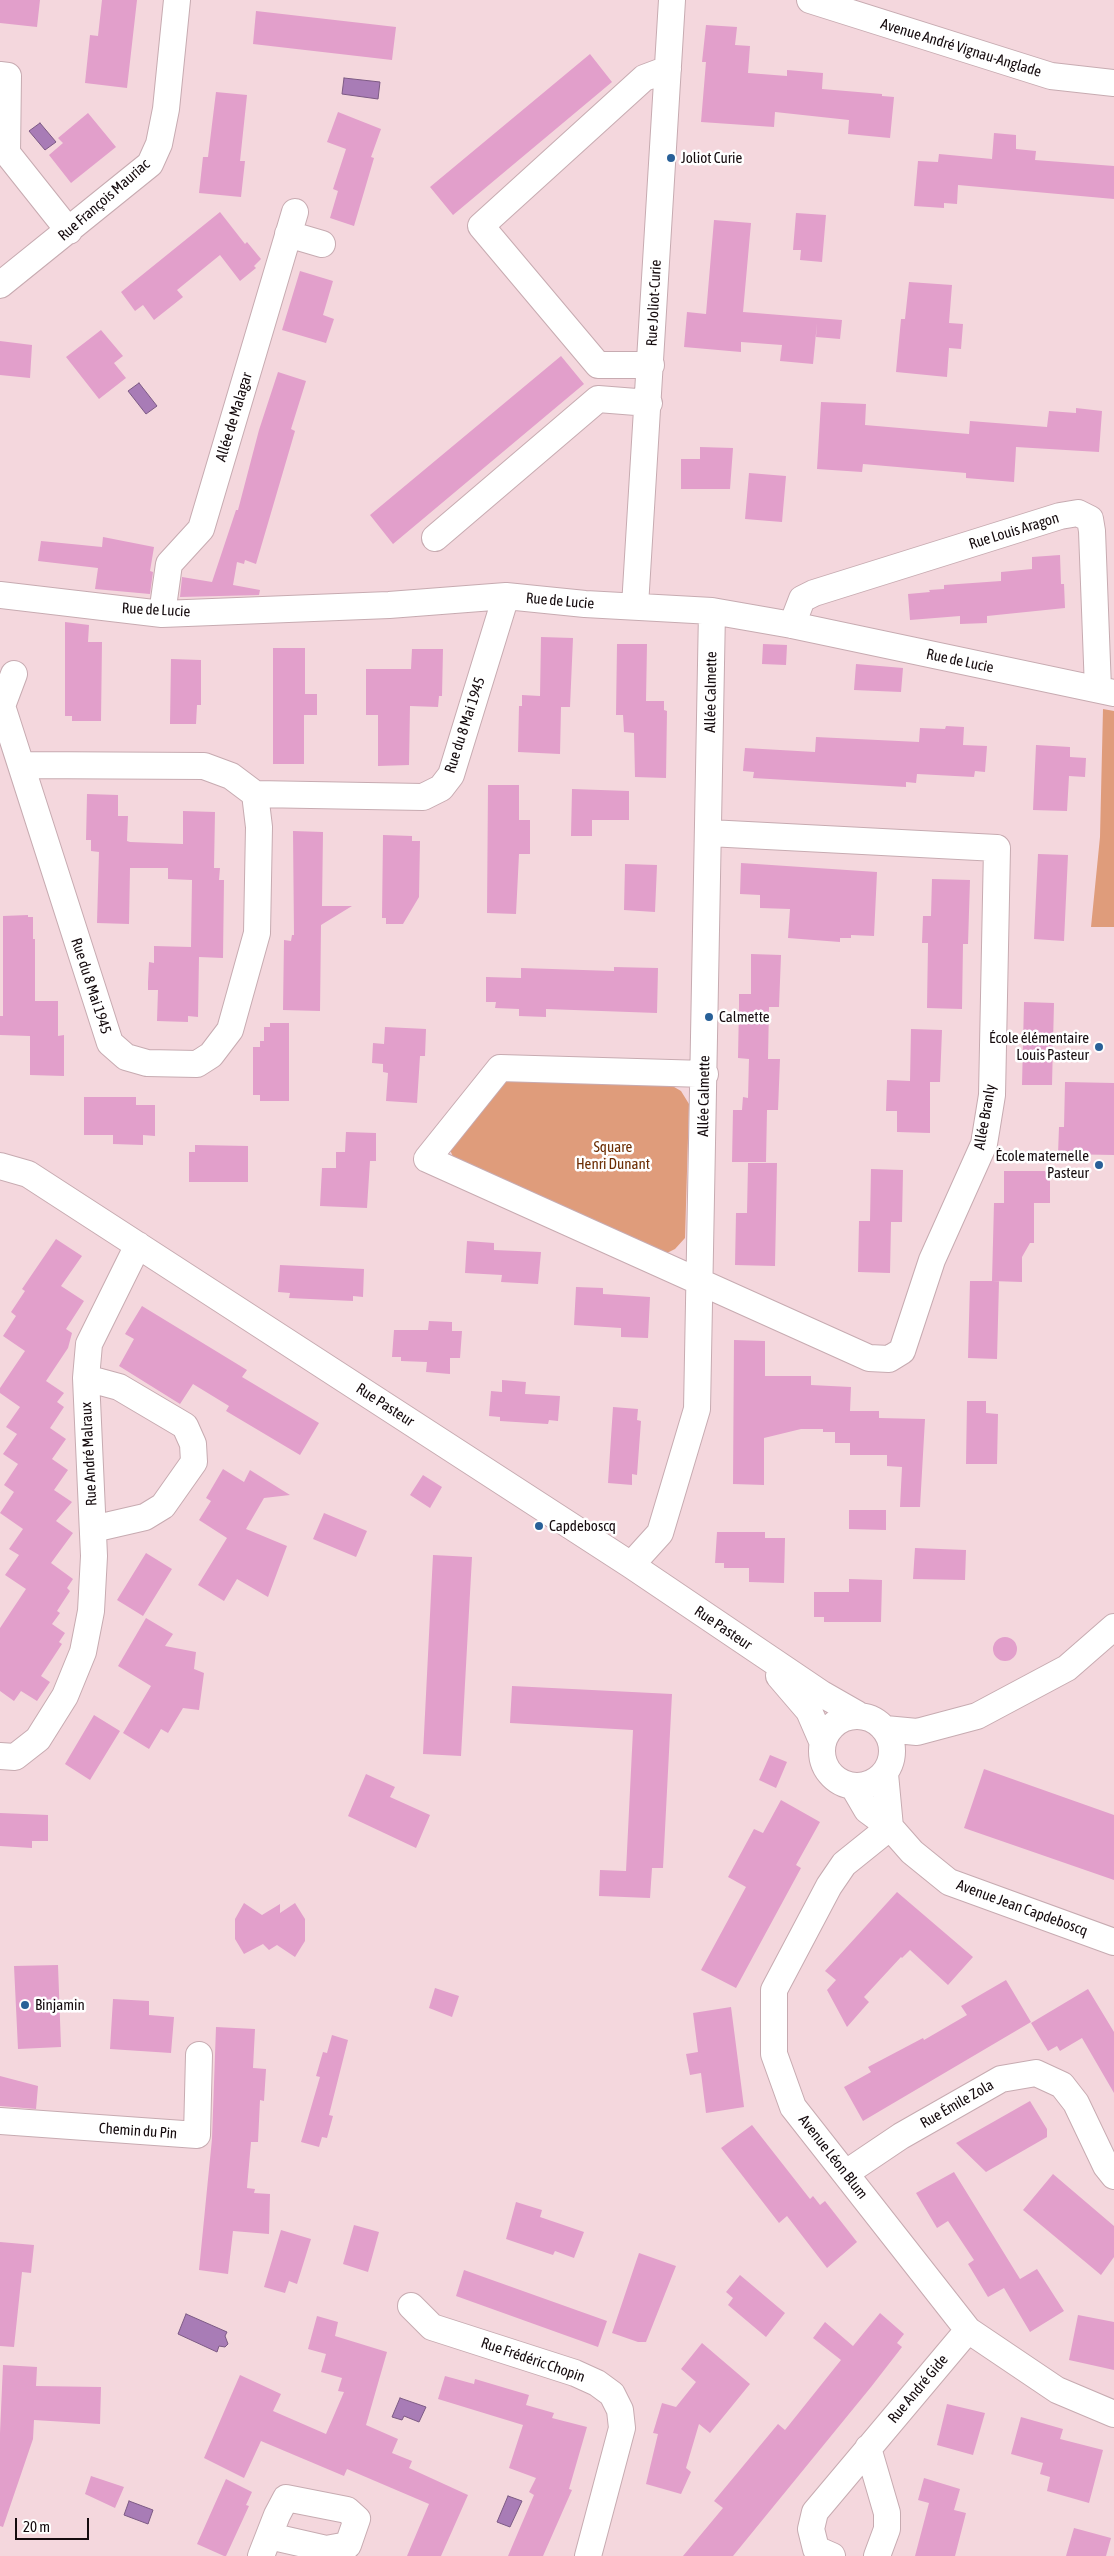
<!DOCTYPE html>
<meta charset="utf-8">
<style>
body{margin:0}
#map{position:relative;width:1114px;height:2556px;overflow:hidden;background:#f4d7dd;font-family:"Asap Condensed",sans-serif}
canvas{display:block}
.scale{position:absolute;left:15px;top:2518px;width:74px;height:22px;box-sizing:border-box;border:2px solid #150b0e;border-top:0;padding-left:6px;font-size:15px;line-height:18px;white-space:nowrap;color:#150b0e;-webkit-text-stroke:4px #fff;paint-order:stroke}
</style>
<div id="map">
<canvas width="1114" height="2556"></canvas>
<div class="scale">20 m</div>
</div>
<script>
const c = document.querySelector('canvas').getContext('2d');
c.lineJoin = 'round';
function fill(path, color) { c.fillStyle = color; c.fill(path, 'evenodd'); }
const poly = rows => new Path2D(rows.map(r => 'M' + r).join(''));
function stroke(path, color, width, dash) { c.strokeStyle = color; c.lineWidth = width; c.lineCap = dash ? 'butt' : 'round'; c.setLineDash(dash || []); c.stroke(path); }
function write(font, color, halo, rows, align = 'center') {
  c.font = font + ' "Asap Condensed",sans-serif'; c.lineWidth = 5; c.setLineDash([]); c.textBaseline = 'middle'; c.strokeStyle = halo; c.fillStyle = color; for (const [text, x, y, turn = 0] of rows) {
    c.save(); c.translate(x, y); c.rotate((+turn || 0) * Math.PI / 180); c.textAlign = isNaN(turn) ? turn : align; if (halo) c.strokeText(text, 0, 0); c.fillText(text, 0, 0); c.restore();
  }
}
const green = poly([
 [1103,709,1114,711,1114,927,1091,927,1100,837],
 [507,1080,669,1084,681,1091,689,1104,685,1238,675,1249,667,1253,455,1161,450,1150,492,1087]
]);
const water = poly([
 [344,78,380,82,378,99,342,94,344,78],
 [40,123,56,142,45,150,29,131,40,123],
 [139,383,157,406,146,414,128,391,139,383],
 [186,2314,227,2332,225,2336,228,2344,225,2347,219,2346,217,2352,178,2334,186,2314],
 [400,2398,426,2407,419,2422,404,2416,402,2420,392,2417,400,2398],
 [508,2496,522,2501,510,2527,497,2522,508,2496],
 [129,2501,153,2510,148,2524,124,2515,129,2501]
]);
const building = poly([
 [0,0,40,0,37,27,0,23],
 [102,0,137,0,127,88,85,83,90,35,98,36],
 [256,11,396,27,392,60,253,44],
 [706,25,737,27,735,45,750,46,748,73,787,76,787,70,823,73,822,89,882,94,882,96,894,97,890,138,848,134,849,120,775,112,774,127,701,122,706,62,702,62],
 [590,54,612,82,453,215,430,187],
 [216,92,247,95,240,161,245,161,241,197,199,193,203,157,208,157],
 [338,112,381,129,371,157,374,158,354,226,330,218,338,191,333,189,346,149,327,142],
 [88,113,116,147,71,183,49,155,63,143,58,138],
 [994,133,1016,135,1016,149,1036,151,1035,160,1114,166,1114,199,958,185,957,204,944,203,944,208,914,206,918,161,938,162,939,154,992,159],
 [220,212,245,244,247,242,261,259,254,266,256,268,240,281,220,255,177,290,183,297,154,320,143,305,135,311,121,292],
 [796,213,826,215,822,262,800,260,801,250,793,250],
 [714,220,751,223,743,312,842,320,840,339,816,337,817,323,813,364,780,361,782,345,741,342,741,352,684,347,687,312,706,314],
 [300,271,333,281,323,315,334,319,326,343,282,330],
 [909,282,952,285,949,323,963,324,961,349,949,348,947,377,896,372,901,319,905,319],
 [101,330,123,356,114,363,126,378,99,399,66,357],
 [0,341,32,345,30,378,0,375],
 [561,356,584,384,393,544,370,515],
 [278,372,306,381,291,429,295,431,256,564,245,560,244,564,237,562,233,585,260,590,259,595,180,597,182,577,212,582,236,510,238,510,259,430],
 [821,402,866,404,865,425,969,434,970,421,1047,427,1049,411,1076,413,1076,408,1102,411,1099,452,1016,447,1014,482,966,478,966,473,863,464,862,472,817,469],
 [700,447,733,448,730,489,681,489,681,459,700,459],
 [749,473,786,476,782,522,745,519],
 [103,537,154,547,150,571,153,572,150,594,95,589,98,568,38,561,41,541,102,547],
 [1060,555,1061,584,1064,584,1065,608,987,616,987,623,960,624,960,616,910,620,908,594,930,592,929,590,944,589,944,585,1001,581,1001,572,1032,569,1032,557],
 [65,622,89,625,88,642,102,642,101,721,72,721,72,716,65,716],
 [541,637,573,638,570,707,561,707,560,754,518,752,519,706,522,706,522,695,540,696],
 [617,644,647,644,646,701,664,701,664,710,667,711,666,778,635,777,634,733,624,732,623,715,616,715],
 [763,644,787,645,786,665,762,664],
 [273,648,305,648,305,694,317,694,317,715,304,715,304,764,273,764],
 [412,649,443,649,442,696,439,696,438,707,410,706,409,765,378,766,378,715,366,715,366,669,411,669],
 [171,659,201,660,201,705,197,705,196,724,170,724],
 [856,664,903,668,901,692,854,690],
 [946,726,964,727,963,745,987,746,985,772,975,771,974,777,917,774,916,783,906,782,906,787,753,778,754,772,743,771,745,748,815,752,816,737,919,742,920,728,945,729],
 [1036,745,1070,747,1070,757,1086,758,1085,777,1069,776,1067,811,1033,810],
 [488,785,519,785,519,820,530,820,530,854,519,854,516,914,487,913],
 [572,789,629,791,629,820,592,820,592,836,571,836],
 [87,794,118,795,118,816,128,816,127,841,130,842,183,844,183,811,215,812,214,868,220,868,219,880,224,880,223,958,199,957,198,1017,188,1016,188,1022,157,1021,158,990,148,990,148,982,149,962,154,963,154,946,191,947,192,880,168,879,168,868,130,868,129,924,97,923,99,852,91,851,91,840,86,840],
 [293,831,323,832,322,906,352,906,321,925,320,1011,283,1010,284,940,291,941,292,935,294,935],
 [383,835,412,836,412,841,420,841,419,897,403,924,386,924,386,918,382,918],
 [1038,854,1068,855,1064,941,1034,939],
 [741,863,877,872,874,936,851,935,851,938,840,938,840,942,788,938,790,909,760,908,760,895,740,894],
 [625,864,657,865,655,912,624,910],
 [932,879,970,880,968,944,963,944,962,1009,927,1008,928,943,922,943,923,916,931,916],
 [28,915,28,917,33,917,33,939,35,939,35,1001,58,1001,58,1036,64,1035,64,1076,30,1075,30,1036,0,1035,0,1016,3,1016,3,916],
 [751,954,781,955,779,1007,769,1007,768,1059,780,1059,778,1110,767,1110,766,1162,732,1162,733,1110,742,1110,743,1097,748,1098,749,1059,738,1058,739,1006,739,994,751,994],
 [614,967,658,968,657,1013,546,1009,546,1017,519,1016,519,1009,495,1008,496,1002,486,1002,486,977,521,978,521,968,614,971],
 [1024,1002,1054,1003,1052,1085,1022,1085],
 [270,1023,289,1023,289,1101,260,1101,260,1095,253,1095,253,1047,260,1047,260,1041,264,1041,264,1027,270,1027],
 [385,1027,426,1029,425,1056,420,1056,417,1103,386,1101,388,1073,383,1072,383,1064,372,1063,373,1043,384,1044],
 [911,1029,942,1030,940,1082,930,1082,930,1133,897,1132,897,1111,886,1111,887,1080,910,1081],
 [1065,1082,1114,1083,1114,1155,1058,1154,1059,1127,1064,1127],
 [84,1097,136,1097,136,1105,155,1105,155,1136,143,1135,143,1145,113,1144,113,1135,84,1135],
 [346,1132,376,1133,376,1161,370,1161,367,1208,320,1206,322,1168,336,1168,336,1152,345,1152],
 [195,1145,248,1146,248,1182,189,1182,189,1152,195,1152],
 [748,1163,777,1163,775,1266,735,1265,736,1213,747,1213],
 [871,1169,903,1170,902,1222,891,1222,890,1273,858,1272,859,1221,870,1221],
 [1004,1171,1045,1171,1050,1179,1050,1203,1034,1203,1034,1243,1030,1243,1022,1257,1022,1282,992,1281,994,1203,1004,1203],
 [56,1239,82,1256,61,1286,84,1301,66,1329,72,1333,68,1348,46,1381,64,1393,57,1402,64,1407,50,1428,66,1439,52,1459,68,1470,54,1490,72,1502,56,1521,73,1533,51,1563,73,1579,67,1588,70,1591,57,1611,60,1613,52,1624,65,1633,59,1642,62,1644,41,1676,50,1682,37,1701,21,1691,14,1701,0,1691,0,1628,26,1589,5,1575,19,1555,9,1549,23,1529,0,1513,14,1492,4,1485,18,1464,3,1454,17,1434,6,1427,20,1407,0,1393,0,1388,25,1351,3,1336,16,1316,11,1312,25,1291,22,1289],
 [467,1241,494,1243,494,1250,541,1252,538,1284,501,1282,502,1275,465,1273],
 [280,1265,364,1269,363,1297,353,1296,353,1301,289,1298,290,1293,278,1292],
 [970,1281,999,1281,997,1359,968,1358],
 [576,1287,603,1288,603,1294,650,1297,648,1338,621,1337,621,1328,574,1325],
 [142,1306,247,1370,242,1377,319,1423,300,1455,226,1411,229,1406,193,1384,180,1404,119,1366,134,1339,125,1334],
 [429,1321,452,1322,452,1331,462,1331,460,1358,450,1358,450,1374,426,1372,427,1362,401,1361,401,1357,392,1357,394,1330,428,1330],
 [734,1340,765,1341,765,1376,811,1376,811,1385,851,1387,850,1411,879,1411,879,1418,925,1419,920,1507,900,1507,902,1467,887,1466,887,1455,850,1455,850,1443,835,1443,835,1432,823,1432,823,1429,801,1429,764,1438,764,1485,733,1484],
 [502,1380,526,1382,525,1394,560,1396,558,1421,549,1420,548,1424,500,1421,500,1417,489,1416,491,1391,502,1392],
 [967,1401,986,1401,986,1413,998,1414,997,1464,966,1464],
 [613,1407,638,1409,637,1420,641,1421,637,1475,632,1474,632,1485,608,1483],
 [223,1469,244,1482,250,1470,290,1495,264,1498,246,1529,287,1546,268,1597,237,1579,224,1601,198,1585,227,1538,199,1520,211,1501,206,1498],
 [423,1475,442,1487,430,1508,410,1495],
 [849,1510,886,1510,886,1530,849,1529],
 [324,1513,367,1531,356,1557,313,1539],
 [717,1532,765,1532,765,1538,785,1538,784,1583,749,1582,749,1568,724,1568,724,1563,715,1563],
 [915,1548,966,1550,965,1580,913,1579],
 [146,1553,172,1569,143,1616,117,1600],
 [433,1555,472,1557,461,1756,423,1754],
 [849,1579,882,1580,881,1622,824,1622,824,1617,814,1617,814,1592,849,1592],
 [146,1618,173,1634,165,1646,196,1652,194,1669,204,1673,199,1710,183,1708,168,1733,161,1729,149,1749,123,1733,151,1686,118,1666],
 '993 1649a12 12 0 1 1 24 0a12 12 0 1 1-24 0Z',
 [512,1686,672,1694,663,1868,652,1868,650,1898,599,1896,600,1870,626,1871,633,1730,510,1723],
 [94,1715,120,1731,90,1780,65,1764],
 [770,1755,787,1762,776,1788,759,1780],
 [984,1769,1114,1815,1114,1880,964,1828],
 [366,1774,395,1787,390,1797,430,1815,416,1848,348,1816],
 [781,1800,820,1822,796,1865,801,1868,736,1988,701,1970,746,1887,728,1877,754,1829,763,1833],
 [0,1813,48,1815,48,1841,32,1841,32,1848,0,1846],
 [897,1892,973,1957,948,1985,910,1950,902,1958,901,1957,864,1997,869,2002,847,2027,827,1990,836,1980,825,1971],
 [244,1903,262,1915,280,1904,280,1913,295,1903,305,1919,305,1941,295,1957,277,1945,269,1950,263,1944,244,1954,235,1939,235,1919],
 [58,1965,61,2047,18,2049,14,1966],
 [1006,1980,1031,2022,863,2121,844,2087,871,2072,868,2067,923,2038,924,2040,967,2015,961,2006],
 [435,1988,459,1996,452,2017,429,2008],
 [1088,1989,1114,2032,1114,2093,1082,2038,1060,2051,1057,2046,1048,2051,1031,2023],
 [113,1999,149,2001,149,2015,174,2017,171,2053,110,2049],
 [731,2007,744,2107,706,2113,701,2073,690,2075,686,2054,698,2052,693,2013],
 [216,2027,255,2029,253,2068,266,2069,264,2101,260,2100,258,2142,251,2142,247,2188,255,2189,254,2193,270,2194,269,2234,233,2231,228,2274,199,2270,212,2139],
 [332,2035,348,2040,329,2115,333,2116,327,2138,322,2137,319,2147,301,2142,320,2077,316,2076,323,2052,327,2053],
 [0,2076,38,2086,36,2109,0,2106],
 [1030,2101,1047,2129,1047,2137,986,2172,956,2143],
 [752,2125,810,2199,813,2196,820,2205,825,2201,857,2242,827,2268,787,2216,779,2223,721,2148],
 [954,2172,1020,2279,1037,2269,1064,2311,1030,2332,1004,2288,988,2297,968,2264,974,2260,948,2221,937,2228,916,2193],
 [1053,2174,1114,2226,1114,2257,1101,2275,1023,2210],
 [516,2202,542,2210,540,2217,584,2232,574,2258,555,2251,553,2255,506,2239],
 [354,2225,379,2232,368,2272,343,2264],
 [281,2230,311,2239,297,2284,289,2281,285,2293,264,2287],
 [0,2242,34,2245,31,2273,22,2272,14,2347,0,2346],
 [639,2253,676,2266,646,2342,638,2342,612,2333],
 [464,2270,607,2321,598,2347,456,2296],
 [740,2275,785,2313,766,2337,728,2305,733,2298,726,2292],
 [880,2313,904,2334,897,2343,902,2347,871,2387,733,2556,683,2556,723,2508,714,2501,778,2424,785,2430,841,2360,813,2338,825,2322,853,2346],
 [1078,2315,1114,2322,1114,2370,1069,2360],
 [317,2316,338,2322,335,2336,387,2352,366,2425,398,2439,392,2453,412,2461,409,2468,468,2495,441,2556,407,2556,429,2504,347,2469,344,2476,261,2441,244,2478,204,2458,240,2375,281,2394,273,2411,326,2434,344,2392,338,2391,342,2378,321,2372,326,2354,308,2349],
 [702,2343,750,2384,710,2433,699,2424,686,2468,691,2472,681,2494,646,2484,658,2434,653,2433,662,2403,676,2407,696,2382,681,2369],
 [3,2365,37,2367,36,2386,101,2387,100,2424,34,2420,33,2439,3,2527,0,2526,0,2433],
 [445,2376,474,2384,475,2379,529,2395,526,2405,554,2413,552,2418,587,2427,569,2489,572,2490,543,2556,508,2556,534,2495,529,2492,536,2478,509,2468,523,2425,438,2399],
 [947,2404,985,2413,973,2455,937,2445],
 [1021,2417,1063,2429,1060,2439,1103,2450,1089,2503,1047,2491,1050,2477,1040,2474,1043,2463,1011,2454],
 [91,2476,124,2487,115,2508,85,2494],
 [924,2478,960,2489,954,2510,966,2513,955,2556,915,2556,929,2503,918,2500],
 [226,2479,252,2492,246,2505,249,2506,226,2556,224,2556,197,2544],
 [1074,2528,1111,2538,1106,2556,1066,2556]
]);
const minor = poly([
 [810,0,1051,76,1114,83],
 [0,75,8,76,7,153,69,231],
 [288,234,322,244],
 [0,285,150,164,159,144,166,109,177,0],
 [651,365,598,365,481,226,644,78,668,69],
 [435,538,598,399,649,403],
 [0,595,162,614,389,605,506,596,585,604,712,611,792,625,1114,693],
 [635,606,672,0],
 [162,614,169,564,201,529,295,212],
 [792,625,802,599,814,593,1060,516,1078,513,1090,519,1092,531,1098,689],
 [14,674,2,706,110,1043,126,1057,147,1063,197,1064,211,1055,230,1030,257,933,259,827,255,794,231,776,204,766,22,765],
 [255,794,423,797,441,788,451,775,506,596],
 [705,1074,500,1068,427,1159,869,1358,889,1359,902,1351,932,1260,984,1144,992,1095,997,848,709,833],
 [0,1166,28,1174,631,1565,822,1694,857,1714],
 [86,1378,119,1387,185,1426,193,1444,194,1462,163,1506,145,1517,93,1529],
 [631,1565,660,1533,697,1409,712,611],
 [779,1676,809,1711,822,1741],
 '822 1751a35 35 0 1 1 70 0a35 35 0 1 1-70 0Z',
 [885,1729,917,1732,977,1716,1067,1668,1114,1627],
 [0,1756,15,1757,38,1739,65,1696,83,1652,91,1611,94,1556,86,1378,89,1344,138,1245],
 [885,1774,890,1827],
 [853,1786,867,1810,890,1827,912,1852,949,1882,1114,1942],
 [890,1827,844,1864,829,1886,774,1990,774,2054,793,2107,968,2330,1057,2390,1114,2414],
 [0,2121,197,2135,199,2055],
 [846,2173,901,2136,1001,2079,1036,2073,1062,2085,1076,2103,1106,2166,1114,2176],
 [411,2306,432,2327,575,2373,597,2383,612,2394,620,2410,622,2428,588,2556],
 [868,2448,887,2513,887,2529,877,2556],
 [261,2556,277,2515,286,2498,347,2510,357,2519,348,2545,326,2549,269,2536],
 [832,2556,816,2549,811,2529,815,2512,968,2330]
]);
const markers = [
 [671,158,5,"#286098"],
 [709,1017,5,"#286098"],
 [1099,1047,5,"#286098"],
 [1099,1165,5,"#286098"],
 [539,1526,5,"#286098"],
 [25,2005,5,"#286098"]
];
const streetNames = [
 ["Avenue André Vignau-Anglade",961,48,17],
 ["Rue François Mauriac",104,200,-41],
 ["Rue Joliot-Curie",654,303,-87],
 ["Allée de Malagar",234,417,-73],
 ["Rue Louis Aragon",1014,531,-17],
 ["Rue de Lucie",560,601,5],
 ["Rue de Lucie",156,610,3],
 ["Rue de Lucie",960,661,12],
 ["Allée Calmette",711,692,-89],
 ["Rue du 8 Mai 1945",465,725,-72],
 ["Rue du 8 Mai 1945",91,986,72],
 ["Allée Calmette",704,1096,-89],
 ["Allée Branly",985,1117,-80],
 ["Rue Pasteur",385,1405,33],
 ["Rue André Malraux",89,1454,-93],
 ["Rue Pasteur",723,1628,34],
 ["Avenue Jean Capdeboscq",1022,1908,20],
 ["Rue Émile Zola",957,2104,-30],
 ["Chemin du Pin",138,2131,4],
 ["Avenue Léon Blum",833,2157,52],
 ["Rue Frédéric Chopin",533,2360,19],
 ["Rue André Gide",918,2389,-50]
];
const poiNames = [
 ["Joliot Curie",681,158],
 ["Calmette",719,1017],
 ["École élémentaire",1089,1038,"right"],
 ["Louis Pasteur",1089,1055,"right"],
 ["École maternelle",1089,1156,"right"],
 ["Pasteur",1089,1173,"right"],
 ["Capdeboscq",549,1526],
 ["Binjamin",35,2005]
];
const parkNames = [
 ["Square",613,1147],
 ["Henri Dunant",613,1164]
];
fill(green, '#df9c7b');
fill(water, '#a87cb6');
stroke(water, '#7c5a84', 1);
fill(building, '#e29fcb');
stroke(minor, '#c7abb1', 28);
stroke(minor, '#fff', 26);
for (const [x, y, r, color] of markers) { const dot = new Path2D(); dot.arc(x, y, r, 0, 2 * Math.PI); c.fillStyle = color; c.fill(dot); stroke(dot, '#fff', 2); }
write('15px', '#150b0e', '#fff', streetNames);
write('15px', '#150b0e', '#fff', poiNames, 'left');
write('15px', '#6b2c02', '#fff', parkNames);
</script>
